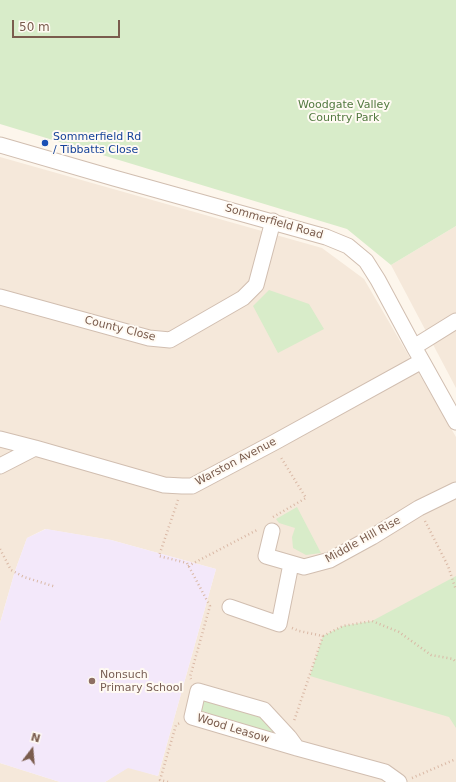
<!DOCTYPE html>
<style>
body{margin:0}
#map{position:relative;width:456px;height:782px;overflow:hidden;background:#fdf6ec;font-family:"DejaVu Sans",sans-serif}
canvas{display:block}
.north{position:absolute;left:12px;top:730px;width:40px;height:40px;-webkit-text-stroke:3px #fffaf3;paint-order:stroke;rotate:16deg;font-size:11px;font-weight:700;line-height:16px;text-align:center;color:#7a5c4d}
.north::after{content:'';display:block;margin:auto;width:14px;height:18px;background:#7a5c4d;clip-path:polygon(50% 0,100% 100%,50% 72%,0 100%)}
.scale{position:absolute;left:12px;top:20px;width:108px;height:18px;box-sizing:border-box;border:2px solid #7a5c4d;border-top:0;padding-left:5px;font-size:12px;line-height:14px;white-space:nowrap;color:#7a5c4d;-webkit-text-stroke:3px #fffaf3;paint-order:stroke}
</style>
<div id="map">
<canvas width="456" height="782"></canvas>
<div class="north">N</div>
<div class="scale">50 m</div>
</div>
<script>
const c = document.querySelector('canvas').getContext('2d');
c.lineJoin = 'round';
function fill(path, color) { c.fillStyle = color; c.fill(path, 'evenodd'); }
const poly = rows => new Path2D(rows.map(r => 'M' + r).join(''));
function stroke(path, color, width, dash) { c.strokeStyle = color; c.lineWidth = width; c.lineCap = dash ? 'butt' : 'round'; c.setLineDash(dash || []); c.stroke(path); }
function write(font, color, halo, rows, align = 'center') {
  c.font = font + ' "DejaVu Sans",sans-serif'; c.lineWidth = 4; c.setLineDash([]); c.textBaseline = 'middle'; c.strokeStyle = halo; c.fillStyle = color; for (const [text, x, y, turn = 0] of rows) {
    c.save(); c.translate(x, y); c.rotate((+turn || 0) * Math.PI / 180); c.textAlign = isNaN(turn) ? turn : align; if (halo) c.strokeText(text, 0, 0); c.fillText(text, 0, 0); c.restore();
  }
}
const residential = poly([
 [0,157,322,248,364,279,456,437,456,782,105,782,128,767,158,776,216,569,111,540,45,529,27,538,15,571,0,623],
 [456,226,456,388,391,265],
 [0,763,60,782,0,782]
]);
const education = poly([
 [46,529,111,540,216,569,158,776,128,768,105,782,60,782,0,763,0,623,15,571,27,538]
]);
const green = poly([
 [0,0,456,0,456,226,391,265,347,229,0,124],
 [269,290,309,304,324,329,278,353,253,306],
 [297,507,321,553,306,555,293,548,292,537,295,528,279,523,276,519],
 [456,576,456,728,449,717,310,676,323,636,343,626,372,621],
 [201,695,262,715,284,740,196,716]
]);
const path = poly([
 [178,500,159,556,187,563,210,606,190,677,191,679],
 [273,517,306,498,280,456],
 [425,521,448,566,456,590],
 [0,549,11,570,24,577,56,587],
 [188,566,257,530],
 [292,628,299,631,323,636,294,721],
 [323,636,343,626,372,621,399,632,431,655,453,659,456,662],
 [412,778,456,759],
 [168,782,160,780,176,725,180,723]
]);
const minor = poly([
 [0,145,114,178,326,237,348,246,366,261,378,280,414,347,422,361,456,422],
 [0,297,149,338,170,340,243,298,256,285,273,221],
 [414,347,456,321],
 [0,439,35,448,164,485,182,486,192,486,275,442,422,361],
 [0,466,35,448],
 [272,531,266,556,304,567,330,560,372,537,419,508,456,490],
 [230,607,279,624,291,564],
 [297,748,289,737,264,710,198,691,192,717,297,748,385,772,399,782]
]);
const markers = [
 [45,143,4,"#1a4fb4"],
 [92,681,4,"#8d6e63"]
];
const parkNames = [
 ["Woodgate Valley",344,105],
 ["Country Park",344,118]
];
const transitNames = [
 ["Sommerfield Rd",53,137],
 ["/ Tibbatts Close",53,150]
];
const streetNames = [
 ["Sommerfield Road",274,222,16],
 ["County Close",120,329,14],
 ["Warston Avenue",236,462,-28],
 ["Middle Hill Rise",363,540,-29],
 ["Wood Leasow",233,729,17]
];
const educationNames = [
 ["Nonsuch",100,675],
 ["Primary School",100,688]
];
fill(residential, '#f5e8da');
fill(education, '#f3e8fa');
fill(green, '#d8ecc9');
stroke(minor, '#d1beb0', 17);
stroke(path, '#d9b8a5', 2.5, [1, 3]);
stroke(minor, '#fff', 15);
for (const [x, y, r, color] of markers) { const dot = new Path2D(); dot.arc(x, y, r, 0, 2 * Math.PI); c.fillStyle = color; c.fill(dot); stroke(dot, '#fffaf3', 1.5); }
write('11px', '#537a41', '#fffaf3', parkNames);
write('11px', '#164399', '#fffaf3', transitNames, 'left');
write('11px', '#7a5c4d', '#fffaf3', streetNames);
write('11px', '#785e54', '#fffaf3', educationNames, 'left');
</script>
